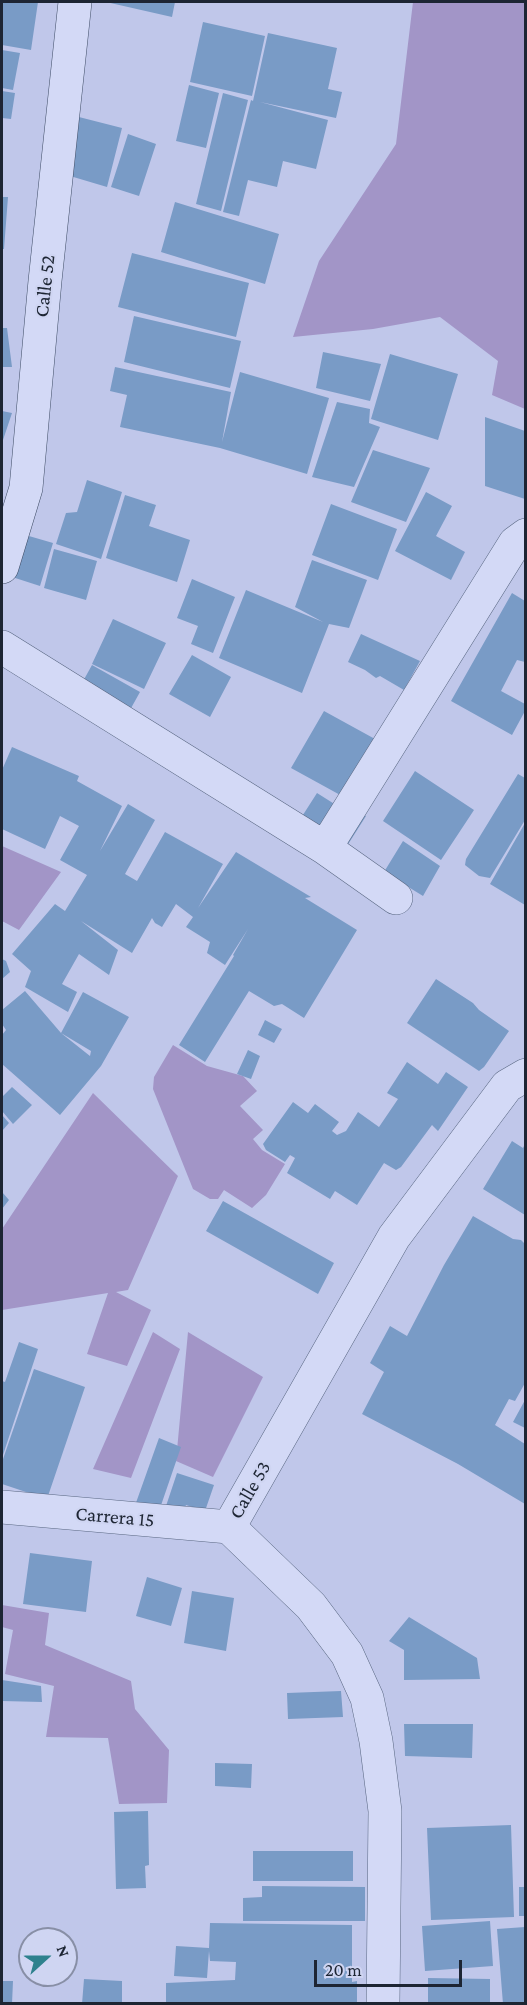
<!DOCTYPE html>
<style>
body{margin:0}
#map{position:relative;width:527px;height:2005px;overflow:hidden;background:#c0c7ea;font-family:"Crimson Pro",serif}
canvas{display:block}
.frame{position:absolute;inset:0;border:3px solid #1d2533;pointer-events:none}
.north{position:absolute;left:18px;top:1927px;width:60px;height:60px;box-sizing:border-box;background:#cfd5f2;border:2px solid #888fa6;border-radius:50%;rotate:69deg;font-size:16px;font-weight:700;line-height:24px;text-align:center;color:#1d2533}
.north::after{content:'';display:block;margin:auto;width:21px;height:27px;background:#2e818d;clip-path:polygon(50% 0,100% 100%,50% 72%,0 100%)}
.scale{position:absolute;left:314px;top:1960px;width:148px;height:27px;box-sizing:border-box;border:3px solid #1d2533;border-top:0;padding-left:8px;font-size:18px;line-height:21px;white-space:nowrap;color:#1d2533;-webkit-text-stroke:4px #cfd5f2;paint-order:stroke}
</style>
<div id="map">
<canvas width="527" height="2005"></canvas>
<div class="frame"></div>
<div class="north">N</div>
<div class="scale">20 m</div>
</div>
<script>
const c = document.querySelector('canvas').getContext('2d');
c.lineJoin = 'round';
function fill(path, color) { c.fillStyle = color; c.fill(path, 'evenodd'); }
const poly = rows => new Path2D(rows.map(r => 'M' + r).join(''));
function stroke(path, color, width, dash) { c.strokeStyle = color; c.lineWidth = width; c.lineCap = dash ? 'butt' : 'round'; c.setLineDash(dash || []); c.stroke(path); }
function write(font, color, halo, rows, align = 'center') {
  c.font = font + ' "Crimson Pro",serif'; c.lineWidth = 4.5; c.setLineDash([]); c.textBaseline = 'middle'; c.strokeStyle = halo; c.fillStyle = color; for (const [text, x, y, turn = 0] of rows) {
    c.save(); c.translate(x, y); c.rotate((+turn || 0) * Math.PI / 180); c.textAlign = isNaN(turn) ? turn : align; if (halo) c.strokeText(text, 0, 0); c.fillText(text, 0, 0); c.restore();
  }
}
const green = poly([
 [413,2,525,2,525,409,492,395,498,361,440,317,373,329,293,337,319,261,396,144],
 [2,846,61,872,19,930,2,921],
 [173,1045,207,1066,243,1076,257,1091,240,1106,263,1130,253,1139,262,1150,285,1164,266,1195,252,1208,224,1190,218,1199,210,1199,193,1189,153,1089,154,1077],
 [93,1093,178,1176,128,1290,116,1292,151,1310,127,1366,87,1354,108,1293,2,1310,2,1229],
 [153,1332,180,1349,131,1478,93,1469],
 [188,1332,263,1377,213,1477,176,1461],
 [2,1605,49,1613,45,1645,131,1681,135,1709,169,1750,167,1803,119,1804,108,1738,46,1737,54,1686,5,1674,13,1630,2,1627]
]);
const building = poly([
 [2,2,38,2,31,50,2,45],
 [106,2,175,2,172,17],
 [203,22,265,36,252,96,190,82],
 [268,33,337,48,328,89,342,92,336,118,260,102,328,120,316,169,283,161,277,187,248,180,239,216,223,212,251,100,253,101],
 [2,50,20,53,13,90,2,88],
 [189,85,219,93,206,148,176,141],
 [2,91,15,93,11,119,2,118],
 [223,93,248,100,221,211,196,204],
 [75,116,122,128,107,187,60,173],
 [128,134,156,144,139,196,111,187],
 [2,197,8,197,4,249,2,249],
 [175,202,279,234,265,284,161,252],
 [132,253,249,283,236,337,118,307],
 [134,316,241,341,230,388,124,362],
 [2,328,7,328,12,367,2,367],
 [323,352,381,364,370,401,316,388],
 [390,354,458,374,438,440,371,419],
 [115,367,231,392,222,442,240,372,329,398,307,474,220,448,120,427,127,395,110,391],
 [337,402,370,409,369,423,380,427,354,487,312,477],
 [2,411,12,413,2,443],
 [485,417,525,431,525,499,485,486],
 [373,450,430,468,406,522,351,502],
 [87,480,122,492,101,559,56,544,66,513,77,512],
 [426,492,452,506,436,536,465,552,451,580,395,551],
 [125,495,156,505,149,526,190,540,177,582,106,558],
 [331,504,397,529,378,580,312,555],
 [22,534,53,543,40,586,9,576],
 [54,549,97,561,86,600,44,588],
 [312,560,367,580,349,628,329,624,302,693,219,658,246,590,323,622,295,607],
 [192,579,235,597,213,653,191,644,198,626,177,618],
 [512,593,525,601,525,662,517,660,501,691,525,704,525,711,512,735,451,701],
 [113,619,166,643,144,689,92,664],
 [361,634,420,661,404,690,380,676,376,678,365,670,348,662],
 [192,655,231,677,210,717,169,694],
 [92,665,140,692,130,710,82,683],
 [324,711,375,739,342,796,291,768],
 [12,747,79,776,77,781,122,806,100,851,128,804,155,820,125,874,137,881,165,832,223,864,198,908,236,852,311,897,305,898,357,930,304,1018,282,1004,274,1006,249,991,205,1062,179,1045,234,956,233,955,248,929,225,965,207,953,210,942,186,927,193,917,176,904,162,927,155,923,152,918,132,953,81,921,118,950,109,975,79,954,62,984,77,992,68,1012,25,987,31,971,12,954,55,904,65,911,87,875,60,860,79,826,60,816,45,849,2,829,2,770],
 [415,771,474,810,441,860,383,821],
 [518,774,525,778,525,820,490,878,479,876,465,865,466,859],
 [317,793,336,805,339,800,366,816,347,846,301,818],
 [525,823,525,905,490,884],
 [403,841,440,866,423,896,384,872],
 [2,959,6,961,10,972,2,979],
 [436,979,473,1003,479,1010,509,1031,484,1067,479,1071,407,1023],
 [25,991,61,1033,83,992,129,1017,101,1066,60,1115,2,1064,2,1035,6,1030,2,1024,2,1010],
 [61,1033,91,1051,90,1056],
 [265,1020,282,1029,274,1043,258,1035],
 [248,1050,260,1056,251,1079,237,1074],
 [407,1062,438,1084,446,1072,468,1087,438,1131,432,1125,401,1167,396,1170,384,1163,357,1205,335,1191,330,1199,287,1173,295,1158,290,1155,285,1162,266,1150,263,1144,293,1102,308,1113,315,1104,339,1122,332,1131,337,1135,346,1131,358,1112,379,1127,398,1099,387,1093],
 [12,1087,32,1105,13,1124,2,1111,2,1097],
 [2,1115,9,1123,2,1131],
 [512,1141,523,1148,525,1144,525,1215,483,1189],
 [2,1192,9,1200,2,1209],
 [223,1201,334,1263,318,1294,206,1231],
 [473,1216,513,1239,521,1240,525,1244,525,1383,515,1401,509,1399,495,1425,525,1444,525,1504,458,1464,362,1414,384,1372,370,1363,390,1326,407,1336,444,1265],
 [19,1342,38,1349,2,1458,2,1381,5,1382],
 [34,1369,85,1387,47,1499,2,1484,2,1462],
 [525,1400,525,1428,513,1422],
 [159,1438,181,1447,157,1517,132,1514],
 [177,1473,214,1485,205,1511,186,1505,181,1520,163,1515],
 [30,1553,92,1561,86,1612,23,1604],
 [147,1577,182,1588,171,1626,136,1616],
 [192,1591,234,1598,226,1651,184,1643],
 [409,1617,477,1658,480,1679,404,1680,404,1650,389,1641],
 [2,1680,41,1686,42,1702,2,1701],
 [341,1691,343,1717,288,1719,287,1693],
 [404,1724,473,1724,472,1758,405,1756],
 [215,1763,252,1764,251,1788,215,1786],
 [148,1811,149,1865,145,1866,146,1888,116,1889,114,1812],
 [511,1825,514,1917,431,1920,427,1828],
 [253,1851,353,1851,353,1881,253,1881],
 [262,1886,365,1887,365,1921,243,1921,243,1898,262,1897],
 [519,1887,525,1887,525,1916,519,1916],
 [490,1921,493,1966,425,1971,422,1926],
 [210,1923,352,1925,352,1982,357,1981,357,2004,166,2004,166,1983,235,1980,236,1962,210,1961,209,1951,207,1978,174,1976,176,1946,209,1948],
 [525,1927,525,2004,503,2004,497,1929],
 [428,1978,490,1979,490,2004,428,2004],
 [84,1979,122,1981,122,2004,82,2004],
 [2,1981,13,1981,12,2004,2,2004]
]);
const street = poly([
 [2,647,325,848,396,898],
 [325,848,515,543,526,535],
 [2,1507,229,1527],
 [229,1527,394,1237,507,1086,526,1075],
 [229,1527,311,1606,347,1654,367,1698,376,1741,385,1811,383,2004]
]);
const secondary = poly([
 [2,567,26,488,45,281,75,2]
]);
const streetNames = [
 ["Calle 52",45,286,-84],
 ["Calle 53",250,1490,-60],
 ["Carrera 15",115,1517,5]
];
fill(green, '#a295c7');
fill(building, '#799bc6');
stroke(street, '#596782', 34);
stroke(secondary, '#3d4b64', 34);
stroke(street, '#d3d9f6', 33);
stroke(secondary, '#d3d9f6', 33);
write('20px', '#1d2533', '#cfd5f2', streetNames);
</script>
